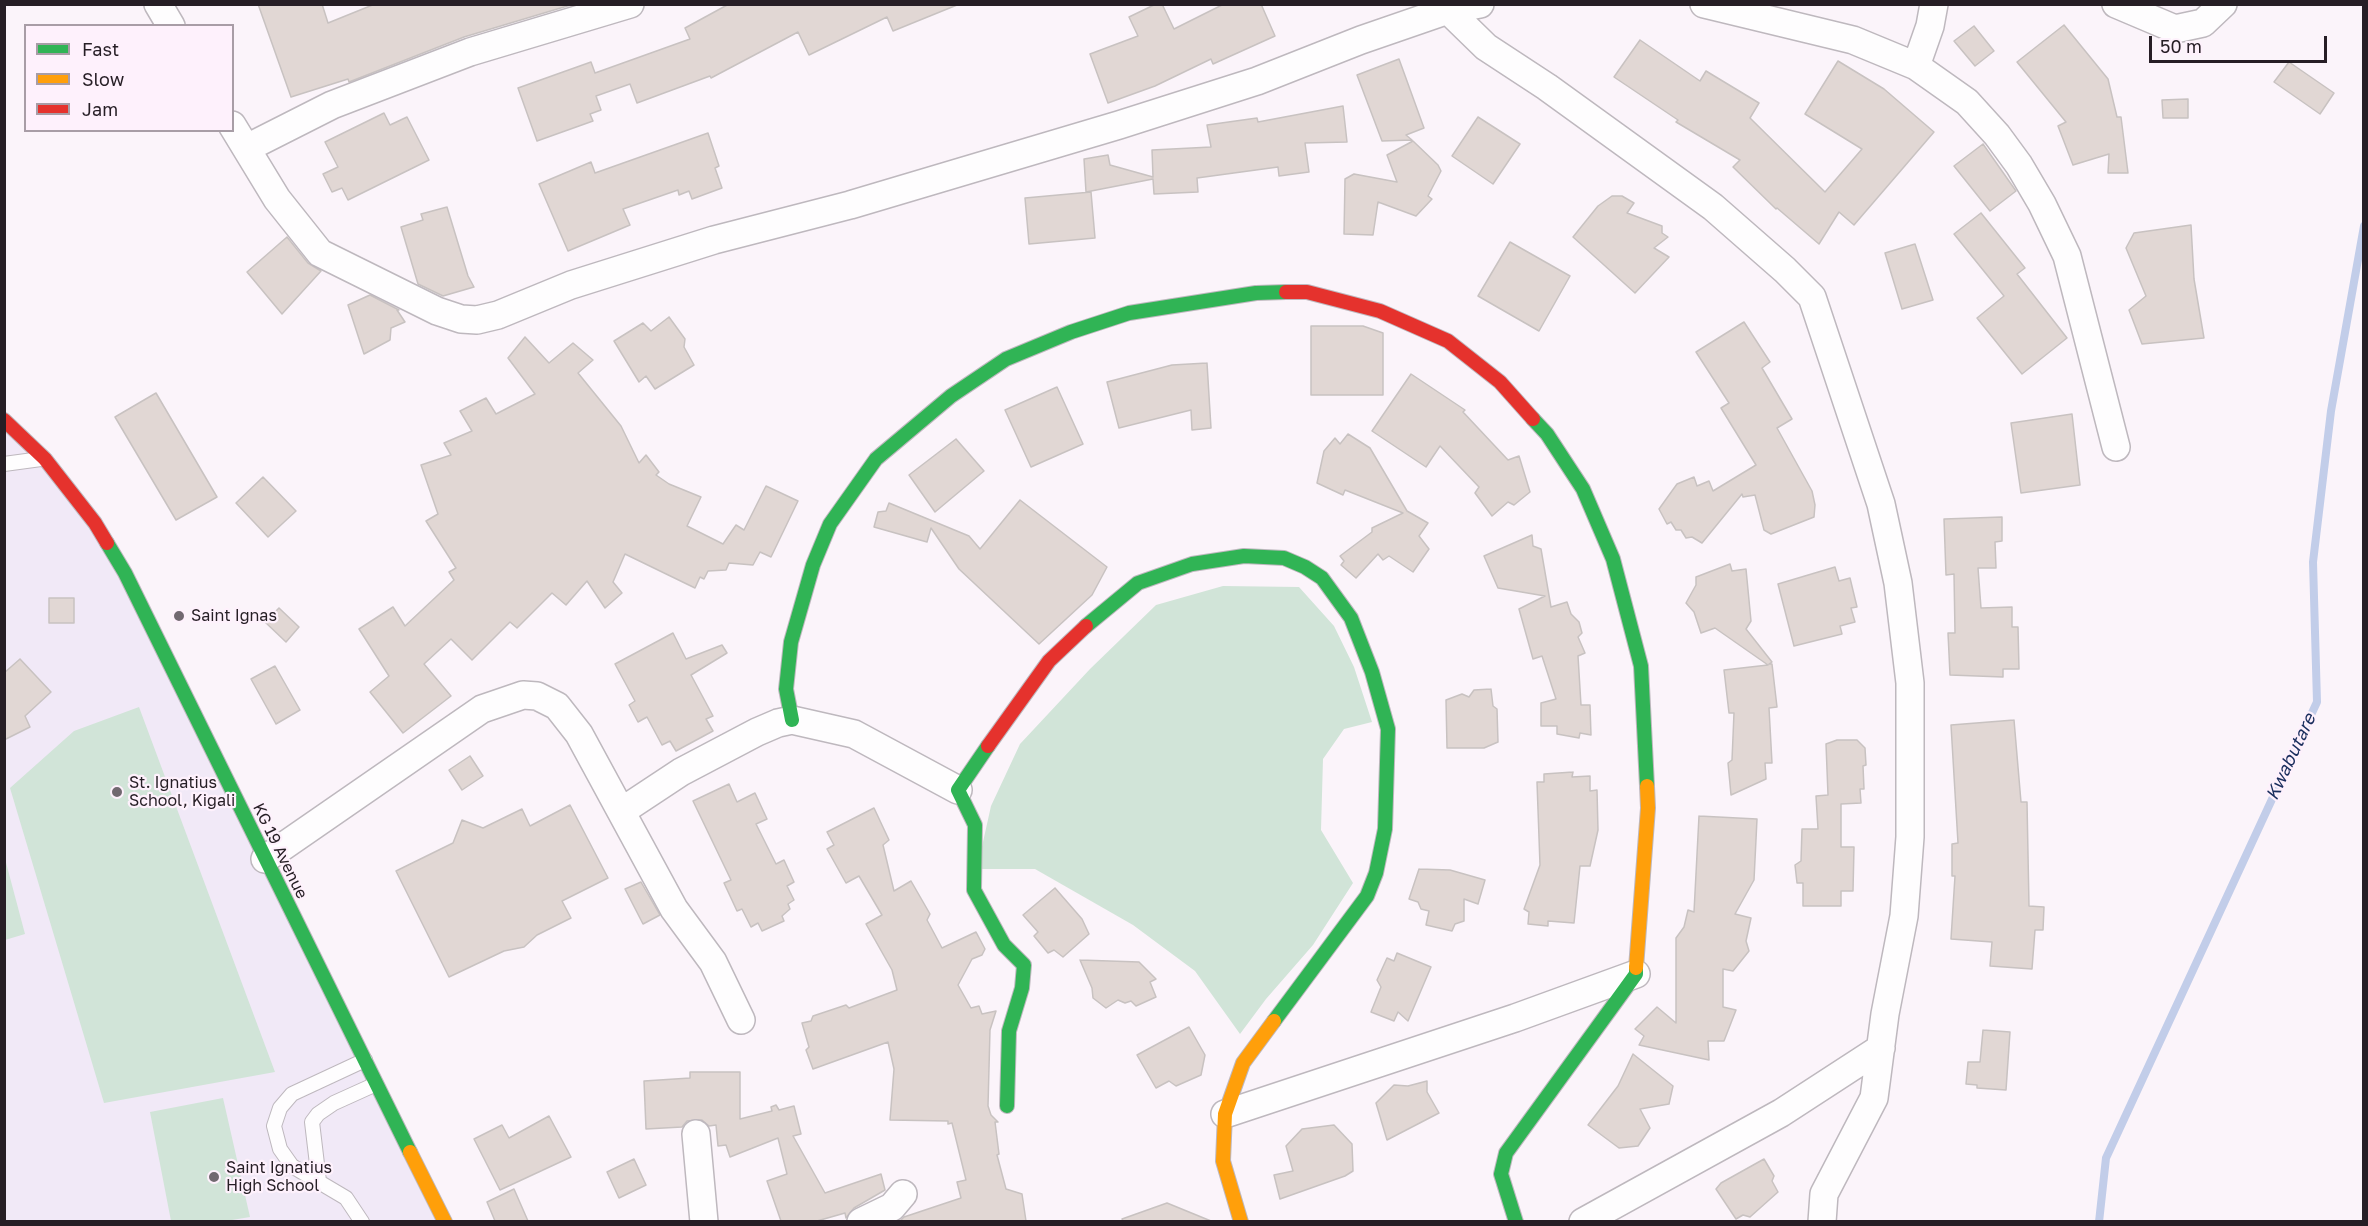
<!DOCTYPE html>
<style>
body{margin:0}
#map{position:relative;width:2368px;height:1226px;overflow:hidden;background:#fbf4fa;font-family:"Golos Text",sans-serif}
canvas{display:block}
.frame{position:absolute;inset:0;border:6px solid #261e25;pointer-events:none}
.legend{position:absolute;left:24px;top:24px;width:210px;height:108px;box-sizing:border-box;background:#fef1fc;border:2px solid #a89da6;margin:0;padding:8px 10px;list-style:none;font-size:18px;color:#261e25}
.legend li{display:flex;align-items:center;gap:12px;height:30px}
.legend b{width:30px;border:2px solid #a89da6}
.scale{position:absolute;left:2149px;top:36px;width:178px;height:27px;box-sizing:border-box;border:3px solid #261e25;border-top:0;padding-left:8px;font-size:18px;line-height:21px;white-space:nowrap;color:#261e25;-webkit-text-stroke:4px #fef1fc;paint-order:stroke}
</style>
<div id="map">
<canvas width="2368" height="1226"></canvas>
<div class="frame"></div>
<ul class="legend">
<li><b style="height:8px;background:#30b455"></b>Fast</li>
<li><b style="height:8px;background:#ff9f0a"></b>Slow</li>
<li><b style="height:8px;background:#e5322d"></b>Jam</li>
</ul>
<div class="scale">50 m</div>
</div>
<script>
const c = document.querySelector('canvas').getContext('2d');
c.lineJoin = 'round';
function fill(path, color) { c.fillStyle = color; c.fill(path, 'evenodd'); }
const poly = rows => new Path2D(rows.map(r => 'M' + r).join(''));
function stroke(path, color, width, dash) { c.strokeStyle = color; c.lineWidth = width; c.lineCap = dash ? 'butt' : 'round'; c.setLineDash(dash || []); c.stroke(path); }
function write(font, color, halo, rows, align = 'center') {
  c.font = font + ' "Golos Text",sans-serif'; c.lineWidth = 4.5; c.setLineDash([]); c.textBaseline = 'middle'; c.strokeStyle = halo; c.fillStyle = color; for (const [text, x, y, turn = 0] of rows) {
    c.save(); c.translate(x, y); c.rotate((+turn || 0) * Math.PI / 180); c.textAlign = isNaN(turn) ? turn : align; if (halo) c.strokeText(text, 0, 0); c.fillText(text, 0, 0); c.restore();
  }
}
const education = poly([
 [4,420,95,523,447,1221,5,1221]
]);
const green = poly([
 [1223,586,1299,587,1334,626,1354,667,1372,722,1344,729,1323,759,1321,830,1353,883,1313,945,1266,999,1240,1034,1195,971,1133,925,1035,869,977,869,991,806,1020,744,1090,669,1156,605],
 [139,707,275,1072,104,1103,10,788,74,731],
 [4,855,25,934,5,940,4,940],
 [223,1098,250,1217,226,1221,171,1221,150,1112]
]);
const stream = poly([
 [2099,1222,2106,1158,2317,702,2313,562,2331,411,2364,226]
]);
const building = poly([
 [258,4,322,4,328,23,375,4,574,4,464,37,349,82,348,79,291,97,258,4],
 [729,4,957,5,893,31,887,17,809,55,798,32,711,78,710,76,637,103,630,84,596,96,601,110,590,114,593,121,537,141,518,88,591,62,595,73,690,39,685,28,729,4],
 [1156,4,1162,4,1174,29,1224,4,1261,4,1275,36,1213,64,1211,59,1155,86,1108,103,1090,54,1138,36,1129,17,1156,4],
 [2064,25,2108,79,2117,117,2121,117,2128,173,2108,173,2109,154,2073,165,2058,126,2066,122,2017,62,2064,25],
 [1974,26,1994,51,1975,66,1954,41,1974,26],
 [1640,40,1700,81,1706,71,1759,103,1750,118,1825,192,1862,149,1805,114,1838,61,1884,89,1934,132,1854,225,1839,212,1819,244,1777,208,1776,209,1733,167,1740,160,1676,122,1678,120,1614,77,1640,40],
 [1399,59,1424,128,1406,135,1412,140,1382,141,1357,75,1399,59],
 [2289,62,2334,93,2320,114,2274,82,2289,62],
 [2188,99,2188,118,2163,118,2162,100,2188,99],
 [1343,106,1347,142,1305,143,1309,172,1279,176,1278,167,1197,178,1198,192,1154,194,1153,179,1086,192,1084,159,1108,155,1110,165,1153,177,1152,150,1211,147,1207,125,1257,118,1258,122,1343,106],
 [384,113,390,125,407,117,429,160,348,200,342,188,332,192,323,174,338,167,325,142,384,113],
 [1478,117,1520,144,1493,184,1452,156,1478,117],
 [708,133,719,166,715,168,722,188,692,199,689,191,679,195,678,190,623,209,630,225,568,251,539,184,591,162,595,173,708,133],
 [1413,141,1438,165,1441,171,1428,196,1432,199,1416,216,1378,202,1373,235,1344,234,1345,179,1354,174,1397,182,1387,155,1413,141],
 [1983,144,2016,191,1990,211,1954,166,1983,144],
 [1091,192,1095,238,1029,244,1025,198,1091,192],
 [1612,196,1622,196,1634,203,1627,213,1662,226,1662,233,1668,237,1654,248,1669,257,1635,293,1573,237,1598,206,1612,196],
 [447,207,468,276,474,287,443,296,418,284,401,227,423,220,421,214,447,207],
 [1981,213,2025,268,2017,274,2067,338,2022,374,1977,318,2004,296,1954,234,1981,213],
 [2191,225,2194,279,2204,338,2142,344,2129,310,2146,296,2126,248,2134,233,2191,225],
 [287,237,308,263,321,271,282,314,247,272,287,237],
 [1510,242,1570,276,1539,331,1478,296,1510,242],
 [1915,244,1933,300,1902,309,1885,253,1915,244],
 [370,295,399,310,397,310,405,322,391,328,390,340,364,354,348,305,370,295],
 [669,317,685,339,684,347,694,365,655,389,646,376,639,382,614,341,643,323,651,331,669,317],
 [1744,322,1770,362,1762,368,1792,419,1777,428,1812,491,1815,505,1814,517,1771,534,1764,530,1755,495,1743,497,1742,494,1702,543,1692,537,1686,538,1681,530,1676,530,1671,522,1667,524,1659,509,1677,484,1694,477,1697,486,1709,481,1713,491,1756,465,1721,408,1729,403,1696,352,1744,322],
 [1311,326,1363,326,1383,333,1383,395,1311,395,1311,326],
 [525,337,549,363,573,343,593,360,578,373,621,426,639,463,646,455,659,472,656,475,669,484,701,497,687,526,723,544,736,525,744,530,766,486,798,501,771,557,760,552,753,565,729,563,726,570,708,571,704,579,700,577,695,588,625,554,613,582,622,593,605,608,587,581,566,605,552,593,517,628,510,622,472,660,451,639,424,664,451,696,403,733,370,692,389,676,359,629,393,607,405,626,454,580,449,572,456,568,426,521,438,514,421,465,451,455,444,443,472,431,460,411,486,398,496,414,535,394,508,358,525,337],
 [1207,363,1211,428,1192,430,1191,410,1119,428,1107,382,1172,365,1207,363],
 [1411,374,1465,410,1463,412,1508,460,1519,456,1530,492,1514,505,1508,502,1492,516,1475,493,1479,487,1440,446,1426,467,1372,431,1411,374],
 [1057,387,1083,444,1031,467,1005,410,1057,387],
 [156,393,217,497,176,520,115,417,156,393],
 [2072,414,2080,485,2021,493,2011,423,2072,414],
 [1348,434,1370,448,1407,511,1428,523,1419,536,1429,549,1413,572,1389,556,1383,560,1378,554,1356,578,1341,565,1344,561,1340,556,1372,532,1372,528,1403,513,1345,490,1343,495,1317,483,1324,451,1335,438,1340,444,1348,434],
 [956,439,984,471,935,512,909,475,956,439],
 [263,477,296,511,268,537,236,503,263,477],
 [1020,500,1107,567,1092,595,1039,644,959,569,931,528,927,542,874,527,878,512,886,511,889,503,969,536,980,549,1020,500],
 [2002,517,2002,541,1995,542,1996,568,1978,568,1981,608,2012,607,2012,627,2018,627,2019,669,2003,669,2003,677,1950,675,1948,633,1955,633,1954,574,1946,575,1944,519,2002,517],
 [1532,535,1533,546,1541,549,1551,607,1567,602,1571,614,1579,622,1582,633,1578,637,1585,653,1578,656,1581,705,1590,705,1591,735,1580,733,1579,738,1557,734,1557,726,1541,726,1541,703,1556,699,1542,656,1533,659,1519,609,1545,596,1498,588,1484,556,1532,535],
 [1730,564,1732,571,1746,569,1751,621,1746,629,1772,662,1769,664,1772,664,1777,707,1769,708,1772,763,1765,763,1766,779,1731,795,1728,763,1732,760,1734,713,1729,713,1724,670,1768,665,1715,628,1701,633,1694,612,1686,603,1696,585,1696,577,1730,564],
 [1835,567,1839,581,1850,578,1857,607,1851,608,1855,622,1840,626,1842,634,1794,646,1778,584,1835,567],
 [49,598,74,598,74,623,49,623,49,598],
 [279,608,299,627,286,642,265,622,279,608],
 [673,633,686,659,722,645,727,653,691,675,713,716,706,719,713,731,676,751,670,741,662,745,647,717,638,722,629,705,635,701,615,664,673,633],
 [20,659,51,692,25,716,30,727,4,740,4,673,20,659],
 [275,666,300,710,276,724,251,679,275,666],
 [1491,689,1493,706,1497,709,1498,742,1484,748,1447,748,1446,700,1462,694,1469,697,1474,690,1491,689],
 [2014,720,2021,802,2027,802,2029,906,2044,907,2043,930,2035,930,2032,969,1990,966,1992,942,1951,939,1955,876,1952,876,1952,844,1958,843,1951,725,2014,720],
 [1837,740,1857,740,1865,748,1866,765,1863,766,1864,789,1860,789,1861,803,1841,804,1841,847,1854,847,1853,891,1841,891,1841,906,1803,906,1803,883,1797,883,1795,865,1801,861,1802,829,1818,829,1816,796,1828,795,1826,744,1837,740],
 [470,756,483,776,462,790,449,770,470,756],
 [1573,772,1572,777,1590,776,1590,791,1597,790,1598,830,1590,866,1580,866,1574,923,1548,921,1548,926,1528,924,1529,912,1524,909,1540,865,1537,782,1544,782,1544,774,1573,772],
 [729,784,737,802,755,793,767,819,756,824,776,864,784,860,794,882,787,886,794,900,788,904,790,909,782,916,784,921,762,931,758,923,751,927,742,909,737,911,724,883,731,880,693,801,729,784],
 [570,805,608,878,562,901,571,918,537,935,524,947,504,951,449,977,396,871,453,843,462,820,483,828,522,809,530,826,570,805],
 [874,808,889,840,883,845,894,891,911,881,930,914,927,920,942,948,976,932,985,949,982,955,972,959,958,985,971,1008,979,1006,982,1014,996,1011,990,1030,988,1106,991,1115,998,1122,995,1122,999,1154,997,1155,1006,1189,1022,1194,1026,1221,900,1221,904,1217,961,1198,957,1182,966,1180,952,1123,948,1124,948,1121,890,1120,894,1069,888,1042,813,1069,806,1050,809,1047,802,1023,811,1021,813,1016,846,1005,849,1008,897,990,892,970,866,924,882,915,859,876,846,883,827,849,834,845,827,832,874,808],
 [1699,816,1757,819,1754,880,1735,914,1751,918,1746,941,1749,951,1733,971,1723,969,1723,1007,1736,1010,1724,1041,1708,1041,1709,1060,1639,1045,1644,1036,1635,1029,1657,1007,1676,1023,1676,938,1684,927,1688,910,1694,912,1699,816],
 [1419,869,1450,870,1485,880,1478,904,1464,899,1464,921,1455,924,1452,931,1426,925,1429,911,1421,909,1418,902,1409,899,1419,869],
 [641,882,660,915,643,924,625,889,641,882],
 [1055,888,1082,919,1089,934,1063,957,1054,950,1048,953,1034,936,1038,932,1023,915,1055,888],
 [1397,953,1431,967,1408,1021,1398,1012,1394,1021,1371,1012,1381,987,1377,980,1387,958,1394,961,1397,953],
 [1080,960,1139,962,1156,979,1150,982,1156,997,1136,1006,1131,1001,1125,1003,1118,1000,1106,1008,1093,998,1092,988,1080,960],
 [1189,1027,1205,1055,1201,1075,1176,1086,1169,1081,1156,1088,1137,1055,1189,1027],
 [1983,1030,2010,1032,2006,1090,1977,1088,1977,1085,1966,1084,1968,1062,1980,1062,1983,1030],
 [1633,1054,1673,1086,1669,1104,1640,1109,1650,1128,1638,1146,1619,1148,1588,1125,1618,1086,1633,1054],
 [690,1072,740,1072,740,1119,772,1111,771,1107,776,1105,779,1110,794,1106,801,1134,793,1136,825,1193,881,1174,885,1190,854,1208,846,1218,845,1213,817,1221,781,1221,767,1181,787,1174,778,1138,730,1157,726,1145,718,1146,716,1125,709,1126,702,1120,687,1121,682,1127,646,1129,644,1081,690,1078,690,1072],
 [1427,1081,1427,1092,1439,1113,1387,1140,1376,1103,1394,1085,1408,1086,1427,1081],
 [549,1116,571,1157,500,1190,474,1139,502,1125,509,1138,549,1116],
 [1334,1125,1352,1144,1353,1171,1345,1176,1280,1199,1274,1175,1293,1171,1286,1146,1302,1129,1334,1125],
 [634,1159,646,1185,619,1198,607,1172,634,1159],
 [1764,1159,1774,1176,1772,1181,1778,1192,1750,1217,1743,1215,1736,1219,1716,1189,1721,1183,1764,1159],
 [514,1189,528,1221,495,1221,487,1202,514,1189],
 [1167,1203,1211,1221,1123,1221,1122,1219,1167,1203]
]);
const lane = poly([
 [4,464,41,459],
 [319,1181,312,1122,318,1114,334,1103,376,1084],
 [362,1222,346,1198,292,1166,280,1149,274,1126,280,1108,292,1094,365,1060]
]);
const street = poly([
 [158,4,171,26],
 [1704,4,1853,40,1916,66,1967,102,1997,135,2019,165,2042,204,2067,256,2116,447],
 [2116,4,2175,29,2203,23,2223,4],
 [1448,10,1486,47,1547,87,1713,207,1785,270,1812,297,1881,504,1898,583,1910,683,1910,837,1904,916,1885,1014,1874,1098,1824,1194,1822,1222],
 [1916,66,1930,26,1934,4],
 [232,125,277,199,320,253,437,311,461,319,477,320,498,315,571,285,714,240,850,205,1119,125,1257,81,1361,40,1448,10,1480,4],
 [247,148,332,105,470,52,630,4],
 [622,811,681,772,757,732,778,723,792,720,854,734,958,790],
 [265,859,482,709,523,695,537,696,557,706,579,734,674,909,713,962,741,1020],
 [1225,1114,1515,1018,1636,974],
 [696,1134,704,1222],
 [861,1222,892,1207,903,1194],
 [1583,1222,1781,1113,1881,1048]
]);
const fast = poly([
 [1533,419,1547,434,1583,489,1613,559,1641,666,1647,786],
 [107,543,125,573,410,1152],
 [1086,626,1138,583,1192,564,1244,556,1284,558,1305,567,1322,578,1351,618,1372,672,1388,729,1385,829,1376,873,1367,896,1274,1021],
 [792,720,786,689,791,642,813,565,830,524,876,459,951,396,1006,359,1071,332,1129,313,1256,293,1286,292],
 [988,746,958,790,975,825,974,890,1004,945,1024,965,1022,988,1009,1031,1007,1106],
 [1516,1222,1501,1174,1506,1153,1636,974,1636,968]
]);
const slow = poly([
 [1636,968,1648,808,1647,786],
 [410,1152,445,1222],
 [1241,1222,1223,1161,1225,1114,1243,1063,1274,1021]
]);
const jam = poly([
 [1286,292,1307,292,1380,311,1448,341,1500,382,1533,419],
 [4,420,45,459,95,523,107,543],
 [988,746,1049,661,1086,626]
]);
const markers = [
 [179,616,6,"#716970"],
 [117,792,6,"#716970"],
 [214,1177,6,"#716970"]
];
const poiNames = [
 ["Saint Ignas",191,616],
 ["St. Ignatius",129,783],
 ["School, Kigali",129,801],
 ["Saint Ignatius",226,1168],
 ["High School",226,1186]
];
const streetNames = [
 ["KG 19 Avenue",280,851,64]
];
const waterNames = [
 ["Kwabutare",2291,757,-65]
];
fill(education, '#f1e9f7');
fill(green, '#d1e4d8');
stroke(stream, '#c2cde9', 8);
fill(building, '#e1d7d4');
stroke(building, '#c8c2c1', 1.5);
stroke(lane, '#beb8be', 16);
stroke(street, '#beb8be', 30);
stroke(fast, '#beb8be', 16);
stroke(slow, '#beb8be', 16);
stroke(jam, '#beb8be', 16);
stroke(lane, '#fefdfe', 14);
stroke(street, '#fefdfe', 27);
stroke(fast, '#30b455', 14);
stroke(slow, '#ff9f0a', 14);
stroke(jam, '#e5322d', 14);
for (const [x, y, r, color] of markers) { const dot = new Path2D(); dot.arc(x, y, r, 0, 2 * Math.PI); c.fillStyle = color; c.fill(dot); stroke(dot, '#fef1fc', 2); }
write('16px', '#261e25', '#fef1fc', poiNames, 'left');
write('16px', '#261e25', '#fef1fc', streetNames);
write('italic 18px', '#1a2e5d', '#fef1fc', waterNames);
</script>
